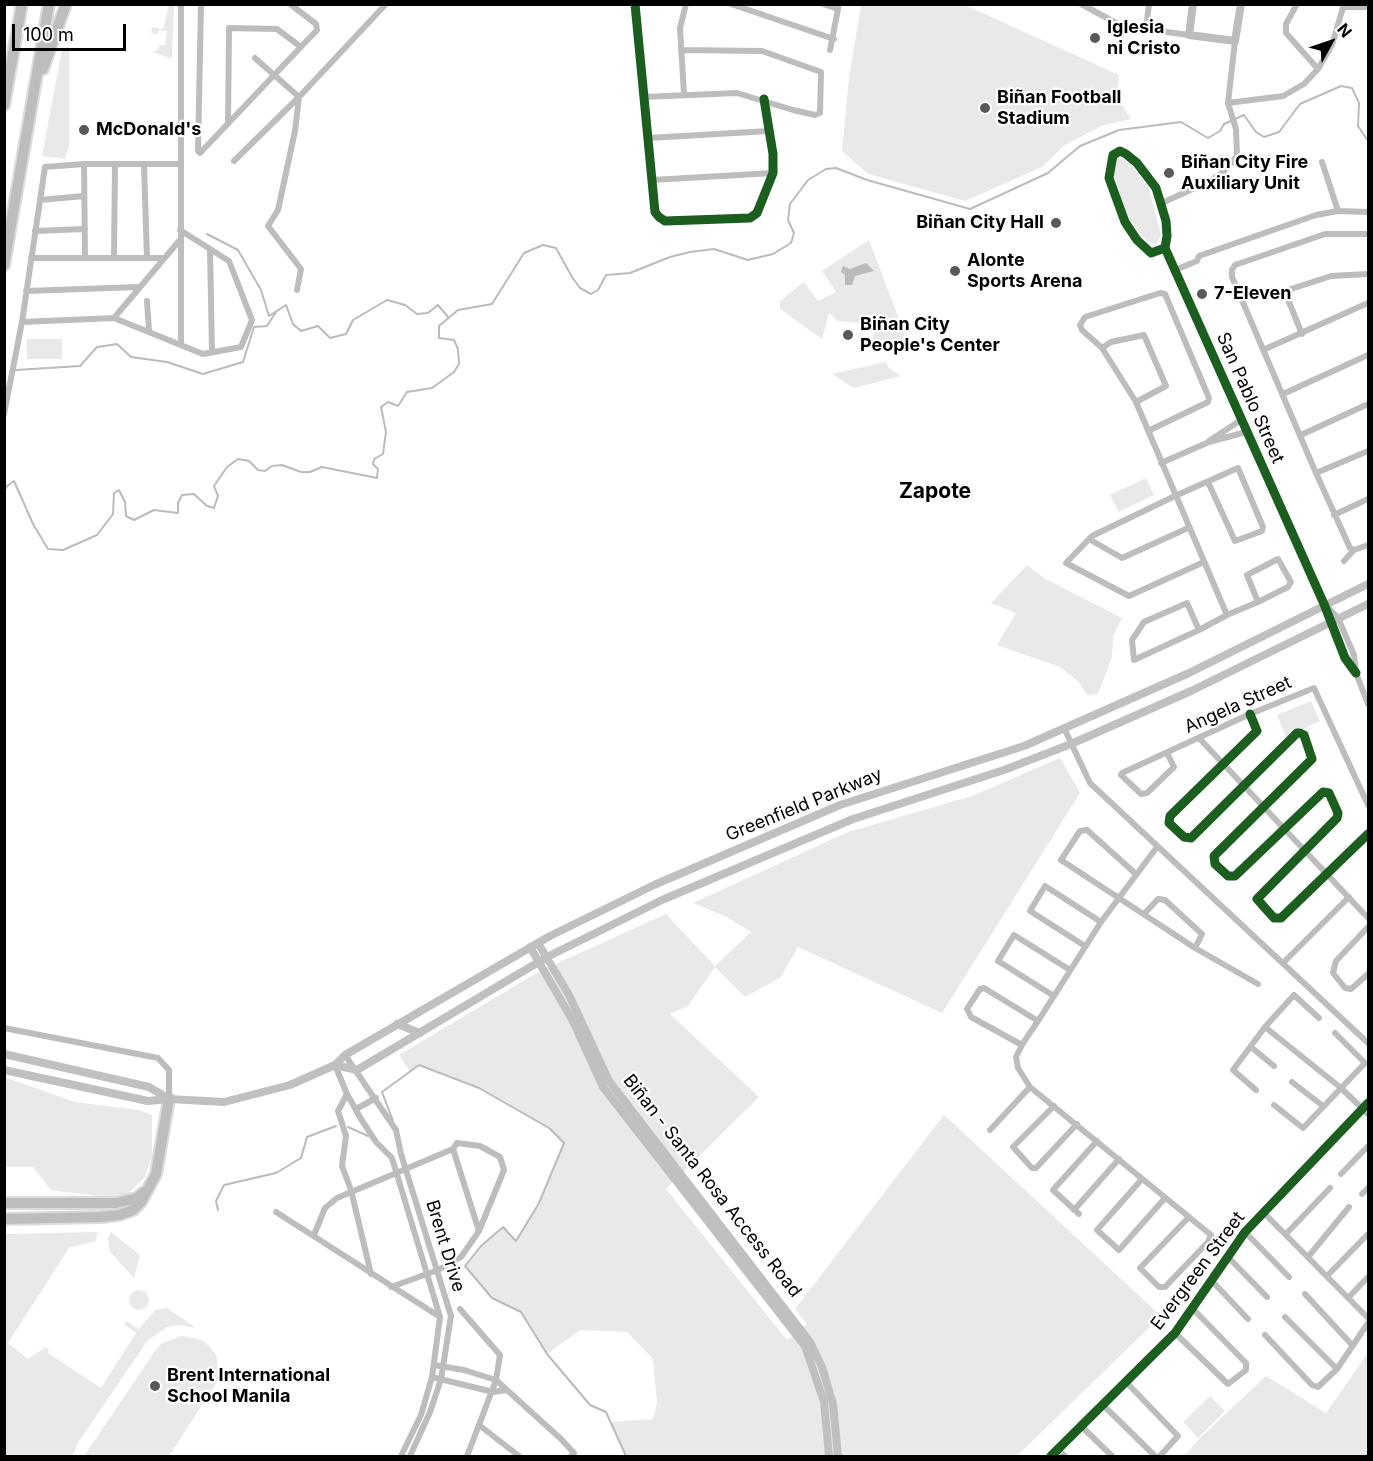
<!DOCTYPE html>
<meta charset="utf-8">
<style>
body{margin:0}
#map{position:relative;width:1373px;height:1461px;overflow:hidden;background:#fff;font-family:Inter,sans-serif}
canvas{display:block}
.frame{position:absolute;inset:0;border:6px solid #000;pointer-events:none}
.north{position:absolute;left:1301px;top:12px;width:60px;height:60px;-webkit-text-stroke:4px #fff;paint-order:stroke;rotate:50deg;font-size:16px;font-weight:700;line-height:24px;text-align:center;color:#000}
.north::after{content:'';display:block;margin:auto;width:21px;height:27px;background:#000;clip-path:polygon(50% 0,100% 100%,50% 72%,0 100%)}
.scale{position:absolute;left:12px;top:24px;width:114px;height:27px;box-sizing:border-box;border:3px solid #000;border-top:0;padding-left:8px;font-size:18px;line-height:21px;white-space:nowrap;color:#000;-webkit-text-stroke:4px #fff;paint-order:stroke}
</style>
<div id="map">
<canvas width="1373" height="1461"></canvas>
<div class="frame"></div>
<div class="north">N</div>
<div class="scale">100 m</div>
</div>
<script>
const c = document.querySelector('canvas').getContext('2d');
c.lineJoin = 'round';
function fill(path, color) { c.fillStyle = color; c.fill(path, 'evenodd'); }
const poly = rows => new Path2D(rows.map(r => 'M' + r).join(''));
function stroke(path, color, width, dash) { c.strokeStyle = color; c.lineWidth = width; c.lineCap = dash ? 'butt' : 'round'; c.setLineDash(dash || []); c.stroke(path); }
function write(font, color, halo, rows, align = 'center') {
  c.font = font + ' Inter,sans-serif'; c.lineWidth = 4.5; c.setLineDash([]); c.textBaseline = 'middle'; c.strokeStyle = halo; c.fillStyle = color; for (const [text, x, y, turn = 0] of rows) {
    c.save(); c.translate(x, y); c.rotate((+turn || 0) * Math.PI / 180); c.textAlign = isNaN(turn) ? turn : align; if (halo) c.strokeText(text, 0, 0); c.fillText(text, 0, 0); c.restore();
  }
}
const green = poly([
 [169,5,174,5,172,59,153,52,159,49,159,45,165,45,167,31,159,30,158,34,151,33,152,27,163,29],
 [861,5,965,5,1119,75,1117,97,1131,119,1101,126,1065,145,1042,167,965,201,868,174,842,151,849,77],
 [69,47,69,147,65,159,42,156,62,49],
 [1122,158,1133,166,1149,189,1161,235,1157,244,1147,242,1128,218,1114,175,1117,160],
 [869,240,903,330,904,336,900,341,870,352,874,331,867,330,861,323,838,321,829,313,822,339,780,309,780,301,804,282,818,301,836,292,822,271],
 [27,339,62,339,62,359,27,359],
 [886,362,889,368,901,376,854,388,832,374],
 [1146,478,1154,495,1119,512,1110,495],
 [1027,565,1044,578,1122,618,1113,636,1112,657,1098,694,1087,695,1079,682,1060,667,997,645,1016,613,991,603],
 [1311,701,1320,721,1286,737,1277,715],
 [1060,758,1080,793,942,1013,798,947,780,978,745,997,715,967,688,1006,670,1014,759,1097,666,1189,787,1340,807,1324,795,1309,944,1115,1161,1316,1017,1456,626,1456,611,1422,653,1419,657,1403,653,1359,627,1332,580,1330,547,1354,521,1312,492,1298,465,1266,481,1246,503,1227,516,1240,539,1203,564,1143,549,1128,479,1088,420,1065,410,1072,399,1055,540,971,666,914,715,966,751,932,727,917,693,903,848,832,972,796],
 [4,1077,75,1102,139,1110,152,1115,152,1156,145,1177,127,1195,107,1197,51,1190,33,1167,5,1167],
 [97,1232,96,1241,69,1248,8,1343,28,1359,46,1347,49,1350,48,1353,101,1388,136,1333,124,1324,126,1321,139,1329,155,1310,167,1308,196,1328,179,1325,167,1327,148,1340,77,1444,73,1456,5,1456,5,1234],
 [111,1232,140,1255,134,1278,110,1252,108,1238],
 '129 1300a10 10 0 1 1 20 0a10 10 0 1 1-20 0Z',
 [182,1336,202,1340,211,1348,217,1357,218,1380,169,1456,84,1456,155,1351,162,1343],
 [1368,1353,1368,1456,1184,1456,1201,1437,1266,1376,1326,1413],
 [1210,1396,1225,1411,1198,1438,1183,1422]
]);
const water = poly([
 [866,263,874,271,855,276,852,285,845,285,845,275,841,272,843,266,850,269]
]);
const stream = poly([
 [207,234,238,250,261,290,269,316,286,305,293,324,301,331,318,326,330,338,346,334,353,320,387,300,405,305,417,314,428,313,438,305,448,317],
 [16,370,80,366,97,347,117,344,131,357,167,362,203,374,243,362,254,327,267,326,276,312],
 [4,492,7,486,14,481,33,524,48,549,63,550,97,535,113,514,114,493,119,490,125,502,126,516,134,520,154,510,178,513,178,503,182,495,194,494,207,506,214,508,218,496,214,486,227,467,238,459,249,461,258,470,265,471,272,466,282,465,301,472,310,472,322,467,377,478,378,469,373,464,374,459,383,454,386,432,381,407,388,402,398,406,407,392,432,388,454,372,459,364,458,349,454,340,439,338,439,326,458,310,492,304,524,253,543,245,556,248,572,277,580,288,591,294,598,290,606,275,630,273,670,257,690,252,714,249,748,260,773,254,791,243,794,233,788,220,790,204,808,180,826,169,836,168,867,180,970,209,1048,173,1080,146,1119,130,1181,122,1208,138,1220,131,1224,124,1244,115,1256,132,1264,137,1279,132,1300,104,1341,86,1352,88,1359,103,1358,126,1368,141],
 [393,1121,382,1092,419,1065,479,1088,549,1128,564,1143,539,1203,516,1241,503,1227,481,1246,465,1266,492,1298,521,1312,547,1354,590,1405,606,1412,626,1456],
 [348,1127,368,1136],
 [218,1210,216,1201,224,1185,276,1173,301,1158,307,1137,336,1126]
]);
const minor = poly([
 [181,4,181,344],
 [201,4,198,151,200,153,317,30,316,24,290,4],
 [635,4,655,212,659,217,665,221,750,218,757,213,773,173,773,154,764,99],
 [731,4,834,39],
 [823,4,838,9],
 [1081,4,1122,26,1189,35],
 [1297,4,1286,24,1286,33,1318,69],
 [1344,7,1365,7,1368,5],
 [1146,29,1149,4],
 [830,50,839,4],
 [255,58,299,97,386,4],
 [684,94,680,28,686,4],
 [643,97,737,93,793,110,815,115,820,113,821,72,762,51,681,50],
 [1228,103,1283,96,1304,84,1318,69,1332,45,1344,4],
 [228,124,229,28,277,29,301,47],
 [648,138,769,131],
 [234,161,299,97,295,131,278,210,268,226,301,269,297,290],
 [1322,162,1338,211],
 [84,164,85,258],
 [144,164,147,258],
 [652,180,773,173],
 [40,200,84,196],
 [1162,203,1212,180,1223,172,1237,156,1236,129,1228,103,1235,41],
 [35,231,85,229],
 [1165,248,1151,253,1137,240,1125,222,1109,178,1113,155,1120,151,1126,154,1137,163,1156,188,1166,221,1167,236,1165,248,1324,604,1345,658,1356,673],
 [210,249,212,352],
 [31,258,164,258],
 [114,258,115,164],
 [1175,270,1197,261,1199,256,1316,215,1338,211,1368,212],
 [26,291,138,287],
 [147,301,149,331],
 [114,318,179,241],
 [22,322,114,318,203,354,241,347,252,320,229,261,180,230],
 [1302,334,1287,297,1291,289,1331,276,1368,274],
 [1102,348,1111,342,1144,335,1166,386,1136,402],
 [1263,350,1368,303],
 [1283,394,1368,355],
 [4,414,22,322,45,167,84,164,180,164],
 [1148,431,1208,402,1209,398,1165,294,1160,293,1085,317,1080,325,1082,330,1102,348,1136,402,1227,615],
 [1301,435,1368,404],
 [1209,441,1241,420],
 [1161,463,1209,442,1246,432],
 [1316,473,1368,451],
 [1334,515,1368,499],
 [1089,539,1122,558,1188,528],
 [1354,550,1368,545],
 [1344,561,1354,550,1350,548,1316,473,1232,277,1232,270,1235,265,1325,234,1368,234],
 [1204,562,1129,596,1066,563,1092,536,1175,496,1238,468,1263,527,1262,531,1235,541,1208,482],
 [1327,606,1338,618,1354,655,1356,673,1368,704],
 [1199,630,1187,603,1144,622,1132,640,1134,660,1199,630,1227,615,1258,602,1288,587,1291,582,1278,559,1247,575,1258,602],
 [1250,714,1257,731,1170,816,1169,823,1184,837,1191,838,1297,733,1300,733,1304,735,1312,759,1214,856,1215,864,1228,876,1235,876,1323,792,1329,793,1338,813,1337,818,1257,899,1274,918,1281,918,1368,834],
 [1064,728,1090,783,1368,1043],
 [1199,738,1368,918],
 [1167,753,1174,767,1147,793,1141,794,1121,775,1122,773,1250,714,1314,688,1368,805],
 [1136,874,1087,830,1080,831,1061,860,1195,948,1258,984],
 [1144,914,1158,899,1165,900,1202,934,1195,948],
 [1368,927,1336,961,1333,973,1345,988,1351,989,1368,974],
 [1085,946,1030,911,1045,886,1101,922],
 [1283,963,1349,897],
 [1054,996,998,961,1014,935,1070,970],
 [1038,1021,984,988,980,989,967,1009,971,1017,1022,1045,1027,1037,1038,1021,1054,996,1101,922,1157,847],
 [1265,1027,1341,1088,1368,1114],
 [4,1028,158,1058,169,1070,169,1099],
 [1022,1045,1016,1057,1018,1068,1030,1087,1211,1235,1208,1242,1165,1287,1159,1287,1140,1268,1189,1217],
 [1251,1047,1274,1066],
 [345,1055,396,1130,401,1154,451,1316,441,1379,430,1412,410,1456],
 [335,1065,347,1094,361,1119,376,1142,392,1158,440,1317,432,1377,421,1415,401,1456],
 [1292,1082,1323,1106],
 [1256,1090,1233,1070,1265,1027,1294,995,1319,1018],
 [347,1094,338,1111,346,1136,342,1166,351,1190,371,1274],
 [1274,1105,1303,1128,1365,1063,1335,1033],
 [1054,1106,1013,1147,1032,1168,1036,1168,1077,1124],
 [356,1109,376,1098],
 [990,1130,1030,1087],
 [453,1149,479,1231],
 [1341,1174,1368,1146],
 [1142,1179,1097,1230,1119,1250,1165,1198],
 [1362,1194,1368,1188],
 [1074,1210,1119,1159],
 [276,1212,440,1317],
 [1264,1213,1368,1318],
 [1079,1214,1053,1190,1097,1141],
 [1245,1232,1289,1277],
 [1286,1234,1330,1188],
 [314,1235,325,1208,337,1198,453,1149,457,1143,480,1146,500,1157,504,1170,479,1231,461,1257,438,1270,391,1287],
 [1228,1257,1267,1297],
 [1308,1257,1349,1207],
 [1327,1276,1368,1234],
 [1212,1281,1248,1319],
 [1305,1294,1353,1346],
 [1348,1298,1368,1277],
 [460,1309,500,1355,496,1380,479,1425],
 [1285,1317,1337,1369],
 [1175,1333,1228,1384,1246,1370,1246,1363,1193,1309],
 [1265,1335,1312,1385,1318,1387,1337,1369,1368,1323],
 [434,1365,464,1370,496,1380,561,1439,574,1453,571,1456],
 [432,1377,493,1392,507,1390],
 [1127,1383,1178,1436,1160,1456],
 [1103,1405,1155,1456],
 [1081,1426,1112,1456],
 [1058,1450,1065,1456],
 [467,1456,479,1425,519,1456],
 [1051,1456,1175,1333,1245,1232,1368,1103]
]);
const tertiary = poly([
 [1193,4,1189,35,1235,41,1241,4]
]);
const secondary = poly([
 [538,943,569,995,609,1081,810,1342,822,1367,833,1404,838,1456],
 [530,947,573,1021,603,1087,805,1346,824,1402,829,1456],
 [397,1024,420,1033],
 [4,1054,149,1087,169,1099],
 [335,1065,357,1070,547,957,662,900,853,819,1004,770,1071,744,1191,691,1368,604],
 [4,1070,148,1101,169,1099,224,1102,290,1085,335,1065,345,1055,550,936,654,885,840,805,1024,746,1189,673,1368,584]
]);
const motorway = poly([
 [43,69,66,4],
 [4,105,22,4],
 [4,265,49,4],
 [4,1203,116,1203,137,1198,144,1192],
 [4,1219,100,1217,119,1215,133,1210,141,1202,156,1174,169,1099]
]);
const cycleway = poly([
 [635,4,655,212,659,217,665,221,750,218,757,213,773,173,773,154,764,99],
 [1165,248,1151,253,1137,240,1125,222,1109,178,1113,155,1120,151,1126,154,1137,163,1156,188,1166,221,1167,236,1165,248,1324,604,1345,658,1356,673],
 [1250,714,1257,731,1170,816,1169,823,1184,837,1191,838,1297,733,1300,733,1304,735,1312,759,1214,856,1215,864,1228,876,1235,876,1323,792,1329,793,1338,813,1337,818,1257,899,1274,918,1281,918,1368,834],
 [1051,1456,1175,1333,1245,1232,1368,1103]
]);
const markers = [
 [1095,38,6,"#595959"],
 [985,108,6,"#595959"],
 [84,130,6,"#595959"],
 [1169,173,6,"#595959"],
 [1056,223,6,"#595959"],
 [955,271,6,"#595959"],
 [1202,294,6,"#595959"],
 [848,335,6,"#595959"],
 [155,1386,6,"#595959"]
];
const poiNames = [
 ["Iglesia",1107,28],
 ["ni Cristo",1107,49],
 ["Biñan Football",997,98],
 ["Stadium",997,119],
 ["McDonald's",96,130],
 ["Biñan City Fire",1181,163],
 ["Auxiliary Unit",1181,184],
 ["Biñan City Hall",1044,223,"right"],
 ["Alonte",967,261],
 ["Sports Arena",967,282],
 ["7-Eleven",1214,294],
 ["Biñan City",860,325],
 ["People's Center",860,346],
 ["Brent International",167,1376],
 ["School Manila",167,1397]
];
const streetNames = [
 ["San Pablo Street",1250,398,66],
 ["Angela Street",1238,705,-24],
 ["Greenfield Parkway",804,805,-22],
 ["Biñan - Santa Rosa Access Road",712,1186,52],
 ["Brent Drive",445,1246,73],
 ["Evergreen Street",1198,1271,-53]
];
const quarterNames = [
 ["Zapote",935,492]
];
fill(green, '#e9e9e9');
fill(water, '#bbb');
stroke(stream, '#bbb', 2);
stroke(motorway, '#dbdbdb', 14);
stroke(minor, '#bdbdbd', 6);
stroke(tertiary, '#bdbdbd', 8);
stroke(secondary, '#c0c0c0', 8);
stroke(motorway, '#bdbdbd', 10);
stroke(cycleway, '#1b5e20', 9);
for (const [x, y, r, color] of markers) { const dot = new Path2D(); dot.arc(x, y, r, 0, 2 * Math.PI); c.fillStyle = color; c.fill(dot); stroke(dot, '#fff', 2); }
write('bold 18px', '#000', '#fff', poiNames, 'left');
write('18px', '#000', '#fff', streetNames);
write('bold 21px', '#000', '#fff', quarterNames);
</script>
